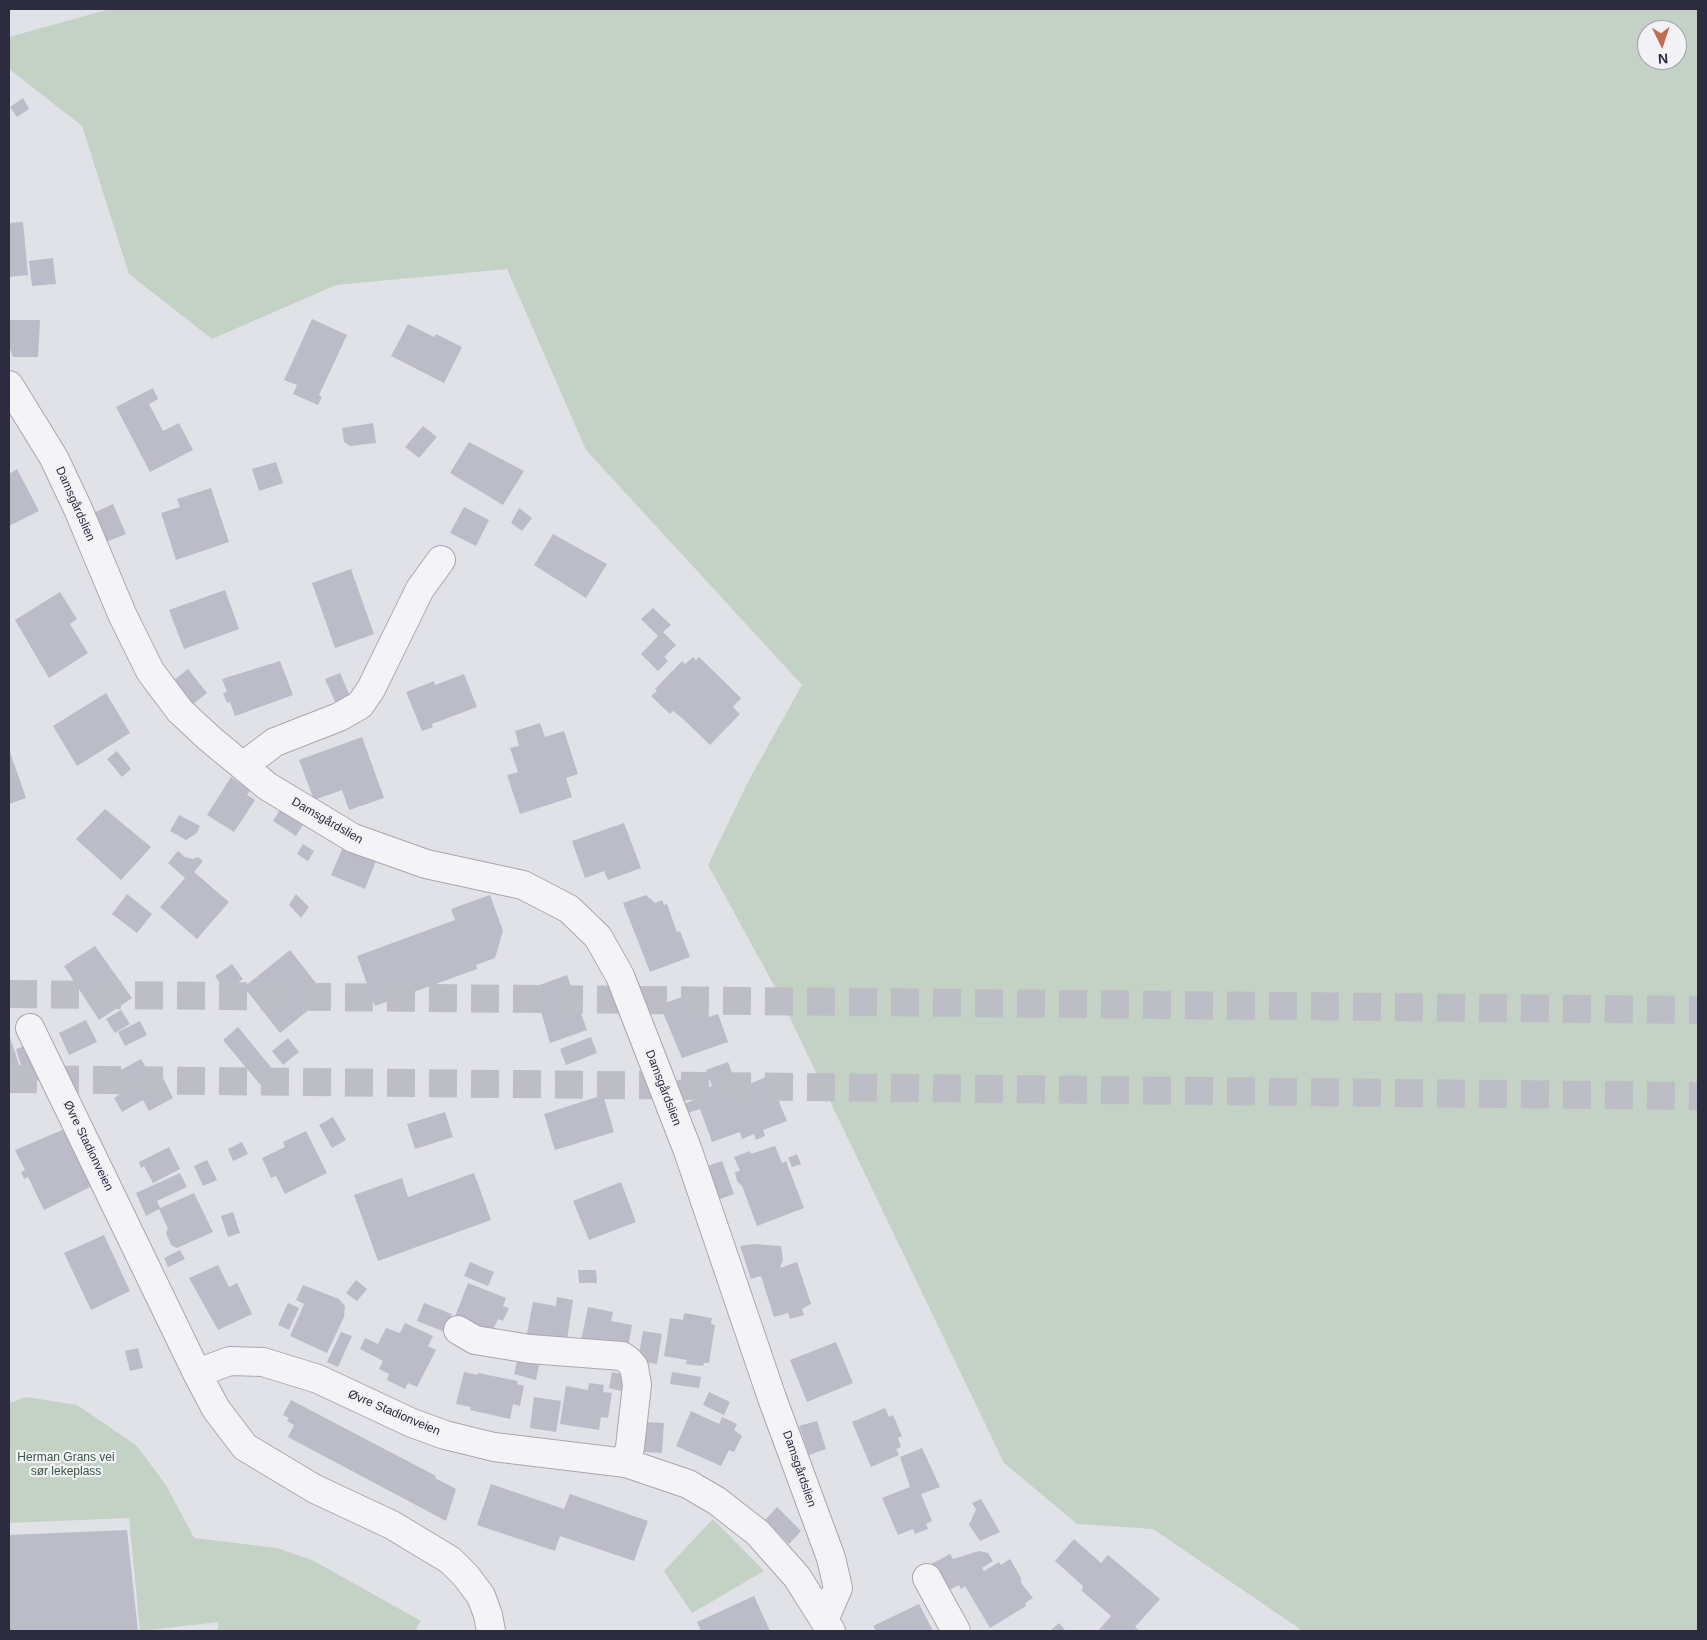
<!DOCTYPE html>
<meta charset="utf-8">
<style>
body{margin:0}
#map{position:relative;width:1707px;height:1640px;overflow:hidden;background:#e1e1e8;font-family:Arial,sans-serif}
canvas{display:block}
.frame{position:absolute;inset:0;border:10px solid #2c2b3f;pointer-events:none}
.north{position:absolute;left:1637px;top:20px;width:50px;height:50px;box-sizing:border-box;background:#f1f1f6;border:1px solid #a2a2ad;border-radius:50%;rotate:176deg;font-size:14px;font-weight:700;line-height:20px;text-align:center;color:#2c2b3f}
.north::after{content:'';display:block;margin:auto;width:18px;height:22px;background:#c16d53;clip-path:polygon(50% 0,100% 100%,50% 72%,0 100%)}
</style>
<div id="map">
<canvas width="1707" height="1640"></canvas>
<div class="frame"></div>
<div class="north">N</div>
</div>
<script>
const c = document.querySelector('canvas').getContext('2d');
c.lineJoin = 'round';
function fill(path, color) { c.fillStyle = color; c.fill(path, 'evenodd'); }
const poly = rows => new Path2D(rows.map(r => 'M' + r).join(''));
function stroke(path, color, width, dash) { c.strokeStyle = color; c.lineWidth = width; c.lineCap = dash ? 'butt' : 'round'; c.setLineDash(dash || []); c.stroke(path); }
function write(font, color, halo, rows, align = 'center') {
  c.font = font + ' Arial,sans-serif'; c.lineWidth = 4.5; c.setLineDash([]); c.textBaseline = 'middle'; c.strokeStyle = halo; c.fillStyle = color; for (const [text, x, y, turn = 0] of rows) {
    c.save(); c.translate(x, y); c.rotate((+turn || 0) * Math.PI / 180); c.textAlign = isNaN(turn) ? turn : align; if (halo) c.strokeText(text, 0, 0); c.fillText(text, 0, 0); c.restore();
  }
}
const green = poly([
 [110,9,1698,9,1698,1631,1303,1631,1153,1529,1077,1524,1004,1463,775,987,708,865,749,780,802,685,586,450,507,269,336,285,212,339,129,274,82,126,9,69,9,37],
 [1647,30,1677,30,1677,60,1647,60],
 [26,1397,77,1405,136,1445,166,1485,194,1538,277,1548,312,1560,421,1621,415,1631,218,1631,218,1622,140,1631,129,1518,9,1523,9,1403],
 [713,1519,764,1571,692,1613,664,1571]
]);
const building = poly([
 [23,98,29,109,17,117,10,107],
 [23,222,28,275,9,277,9,223],
 [53,258,56,284,32,286,29,261],
 [312,319,347,335,319,395,322,397,318,405,293,394,297,385,284,380],
 [9,320,40,320,38,357,13,357,9,346],
 [408,324,434,337,436,334,462,347,444,383,391,356],
 [153,388,158,399,149,404,163,431,179,423,193,450,150,472,116,407],
 [373,423,376,443,350,446,344,442,342,428],
 [423,426,437,437,419,458,405,447],
 [469,442,524,471,503,505,450,473],
 [276,462,283,483,259,491,252,469],
 [17,469,39,511,9,526,9,474],
 [211,488,229,542,176,560,161,513,180,507,177,499],
 [113,504,126,534,106,542,93,513],
 [464,507,489,520,476,546,450,533],
 [519,508,532,518,522,531,511,523],
 [553,534,607,564,586,598,534,565],
 [351,569,374,634,335,648,312,583],
 [225,590,239,629,184,649,169,610],
 [60,592,77,619,70,624,88,653,49,678,15,620],
 [653,608,671,625,663,632,676,645,664,657,668,661,658,671,641,654,658,636,641,619],
 [693,657,696,660,699,657,741,698,733,707,740,714,710,745,682,718,673,711,670,714,651,696,657,691,655,689,682,661,685,664],
 [280,661,293,695,235,716,230,702,227,703,223,693,227,692,222,679],
 [188,669,207,693,192,705,173,681],
 [340,673,350,696,335,702,325,679],
 [464,674,477,707,432,724,433,727,422,731,406,692,434,681,435,685],
 [106,693,130,733,77,766,53,726],
 [540,723,545,737,564,731,578,774,566,778,572,797,520,814,507,775,518,772,510,748,519,746,515,731],
 [362,737,384,798,349,810,342,790,314,800,299,760],
 [117,751,131,769,122,777,107,759],
 [10,752,26,798,9,804,9,753],
 [231,777,250,790,247,795,255,800,234,832,207,815],
 [281,808,304,823,296,836,273,821],
 [105,809,151,847,121,880,76,839],
 [179,815,200,826,197,833,186,840,170,831],
 [624,823,641,868,608,880,604,871,585,878,572,841],
 [303,844,314,851,308,861,297,854],
 [343,847,376,861,365,889,331,875],
 [178,851,185,857,193,859,198,857,203,861,194,872,229,902,197,939,160,907,185,878,168,863],
 [127,894,152,914,137,933,112,914],
 [296,894,309,907,301,918,289,905],
 [490,895,503,931,495,958,476,965,477,969,375,1006,357,956,455,920,451,909],
 [646,895,655,903,662,900,664,905,667,904,677,932,680,931,690,957,650,972,623,903],
 [95,946,132,998,99,1020,64,966],
 [290,950,326,996,280,1033,244,987],
 [232,964,243,979,226,991,215,976],
 [567,975,587,1030,550,1043,534,987],
 [696,992,701,1007,705,1006,709,1017,718,1014,728,1042,682,1058,661,1008,663,1007,662,1004],
 [121,1010,130,1024,115,1033,106,1019],
 [86,1020,97,1042,69,1055,59,1033],
 [140,1021,147,1035,125,1046,118,1032],
 [238,1027,278,1076,263,1088,223,1040],
 [9,1034,22,1074,9,1078],
 [591,1037,597,1053,566,1065,560,1049],
 [288,1038,299,1052,283,1065,272,1051],
 [28,1045,41,1079,27,1084,16,1049],
 [141,1059,149,1073,158,1068,173,1098,149,1111,143,1100,122,1112,114,1098,120,1094,110,1076],
 [728,1062,738,1089,768,1076,787,1121,763,1130,765,1136,756,1140,754,1134,742,1139,740,1132,712,1142,700,1109,685,1114,682,1105,696,1099,695,1097,680,1102,673,1082,700,1073,706,1088,712,1086,706,1070],
 [603,1095,614,1132,555,1150,544,1114],
 [445,1112,453,1137,415,1149,407,1124],
 [333,1117,346,1140,332,1148,319,1125],
 [67,1128,94,1185,44,1210,28,1177,24,1179,21,1172,25,1170,15,1150],
 [306,1131,327,1173,285,1194,276,1176,271,1178,262,1158,285,1147,283,1142],
 [242,1142,248,1154,233,1161,228,1149],
 [775,1146,782,1163,786,1161,804,1208,757,1226,742,1186,737,1181,735,1172,740,1171,734,1157,750,1151,751,1154],
 [169,1147,180,1169,153,1183,144,1166,141,1168,139,1162],
 [797,1154,801,1164,792,1167,788,1158],
 [207,1160,217,1180,203,1186,194,1166],
 [722,1161,734,1194,720,1199,708,1166],
 [180,1173,187,1187,157,1201,160,1208,194,1193,213,1232,177,1248,171,1245,166,1233,168,1229,159,1209,146,1216,136,1193],
 [474,1173,491,1220,378,1261,354,1195,402,1178,408,1197],
 [621,1182,636,1222,589,1240,573,1201],
 [233,1212,240,1233,228,1237,221,1216],
 [104,1235,130,1291,91,1310,64,1253],
 [754,1244,781,1246,783,1259,780,1268,797,1262,811,1304,802,1309,804,1315,790,1319,788,1313,774,1317,761,1276,751,1279,740,1246],
 [180,1250,185,1259,168,1267,164,1258],
 [470,1262,494,1272,488,1286,464,1276],
 [218,1265,229,1287,237,1283,252,1314,218,1330,189,1278],
 [578,1270,596,1270,597,1283,579,1283],
 [356,1280,367,1289,357,1301,346,1293],
 [468,1283,506,1298,503,1306,509,1308,503,1321,498,1319,491,1334,454,1319],
 [303,1285,339,1299,345,1306,344,1317,327,1353,290,1336,304,1304,296,1300],
 [557,1297,573,1300,566,1346,526,1339,533,1302,556,1306],
 [288,1303,299,1308,289,1330,278,1325],
 [424,1303,452,1314,445,1332,417,1321],
 [588,1307,613,1312,611,1321,632,1325,627,1354,580,1346],
 [684,1313,712,1318,711,1324,715,1325,709,1363,704,1363,703,1366,686,1364,687,1360,664,1356,670,1318,683,1320],
 [405,1323,433,1336,428,1346,436,1350,417,1387,408,1383,405,1389,387,1380,389,1374,379,1369,383,1361,360,1349,365,1338,378,1344,386,1328,400,1333],
 [643,1331,662,1334,657,1364,638,1361],
 [341,1332,352,1336,338,1367,327,1362],
 [836,1342,853,1383,807,1402,790,1360],
 [138,1348,143,1368,130,1371,125,1351],
 [517,1361,539,1365,536,1380,514,1374],
 [464,1372,478,1375,478,1373,518,1381,517,1384,524,1386,520,1406,513,1404,510,1419,470,1410,471,1407,456,1404],
 [612,1372,633,1376,629,1393,609,1388],
 [672,1372,701,1377,699,1388,670,1384],
 [589,1383,604,1385,603,1392,612,1393,608,1418,601,1417,599,1430,560,1424,566,1386,588,1390],
 [709,1392,730,1402,724,1415,703,1405],
 [534,1397,561,1401,556,1432,530,1428],
 [291,1400,436,1476,435,1478,456,1489,446,1521,288,1437,294,1425,287,1421,289,1418,283,1415],
 [885,1408,889,1417,893,1415,902,1436,898,1438,901,1447,896,1449,899,1455,871,1467,852,1422],
 [691,1411,719,1424,722,1417,737,1424,734,1430,742,1436,734,1452,729,1450,721,1466,676,1446],
 [817,1421,826,1449,809,1455,799,1426],
 [647,1422,664,1423,662,1453,644,1452],
 [922,1448,940,1487,921,1494,932,1521,926,1524,928,1529,915,1534,913,1529,898,1535,882,1498,910,1487,900,1457],
 [491,1484,564,1509,570,1494,648,1521,634,1561,560,1536,555,1551,477,1525],
 [981,1499,1000,1532,980,1541,969,1525,976,1509,972,1503],
 [777,1507,801,1531,789,1544,765,1520],
 [127,1530,138,1631,9,1631,9,1535],
 [1074,1539,1101,1563,1108,1555,1160,1599,1135,1627,1140,1631,1099,1630,1111,1616,1082,1591,1083,1586,1055,1561],
 [979,1551,988,1553,993,1561,982,1568,984,1571,999,1562,1001,1565,1010,1559,1021,1578,1021,1583,1033,1598,1025,1603,1026,1606,990,1628,965,1586,961,1589,959,1585,945,1592,931,1564,950,1554,953,1559],
 [754,1596,770,1631,701,1631,697,1622],
 [919,1604,933,1631,876,1631,873,1626],
 [1059,1623,1066,1631,1050,1631]
]);
const highwayTunnel = poly([
 [9,994,1698,1010],
 [9,1079,1698,1096]
]);
const minor = poly([
 [9,385,54,458,78,509,122,614,150,671,180,711,209,738,267,786,353,838,426,864,523,885,569,909,598,937,620,976,688,1151,772,1398,831,1558,838,1588,824,1620],
 [243,766,275,742,339,717,360,705,371,689,420,589,441,560],
 [30,1028,197,1373,230,1361,263,1362,318,1379,412,1423,445,1435,494,1447,626,1463,688,1484,717,1501,758,1533,797,1577,831,1631],
 [458,1330,475,1340,530,1349,622,1356,629,1361,634,1367,637,1385,630,1447,626,1463],
 [197,1373,216,1409,245,1447,315,1489,392,1525,450,1560,466,1576,481,1596,488,1615,491,1631],
 [927,1578,956,1631]
]);
const streetNames = [
 ["Damsgårdslien",75,504,66],
 ["Damsgårdslien",327,821,30],
 ["Damsgårdslien",663,1088,69],
 ["Øvre Stadionveien",88,1146,64],
 ["Øvre Stadionveien",394,1413,23],
 ["Damsgårdslien",799,1469,71]
];
const parkNames = [
 ["Herman Grans vei",66,1458],
 ["sør lekeplass",66,1472]
];
fill(green, '#c3d2c5');
fill(building, '#bcbcc8');
stroke(highwayTunnel, '#bdbdc6', 28, [28, 14]);
stroke(minor, '#a7a7b2', 30);
stroke(minor, '#f4f4f7', 28);
write('12px', '#2c2b3f', '#f1f1f6', streetNames);
write('12px', '#3a5940', '#f1f1f6', parkNames);
</script>
